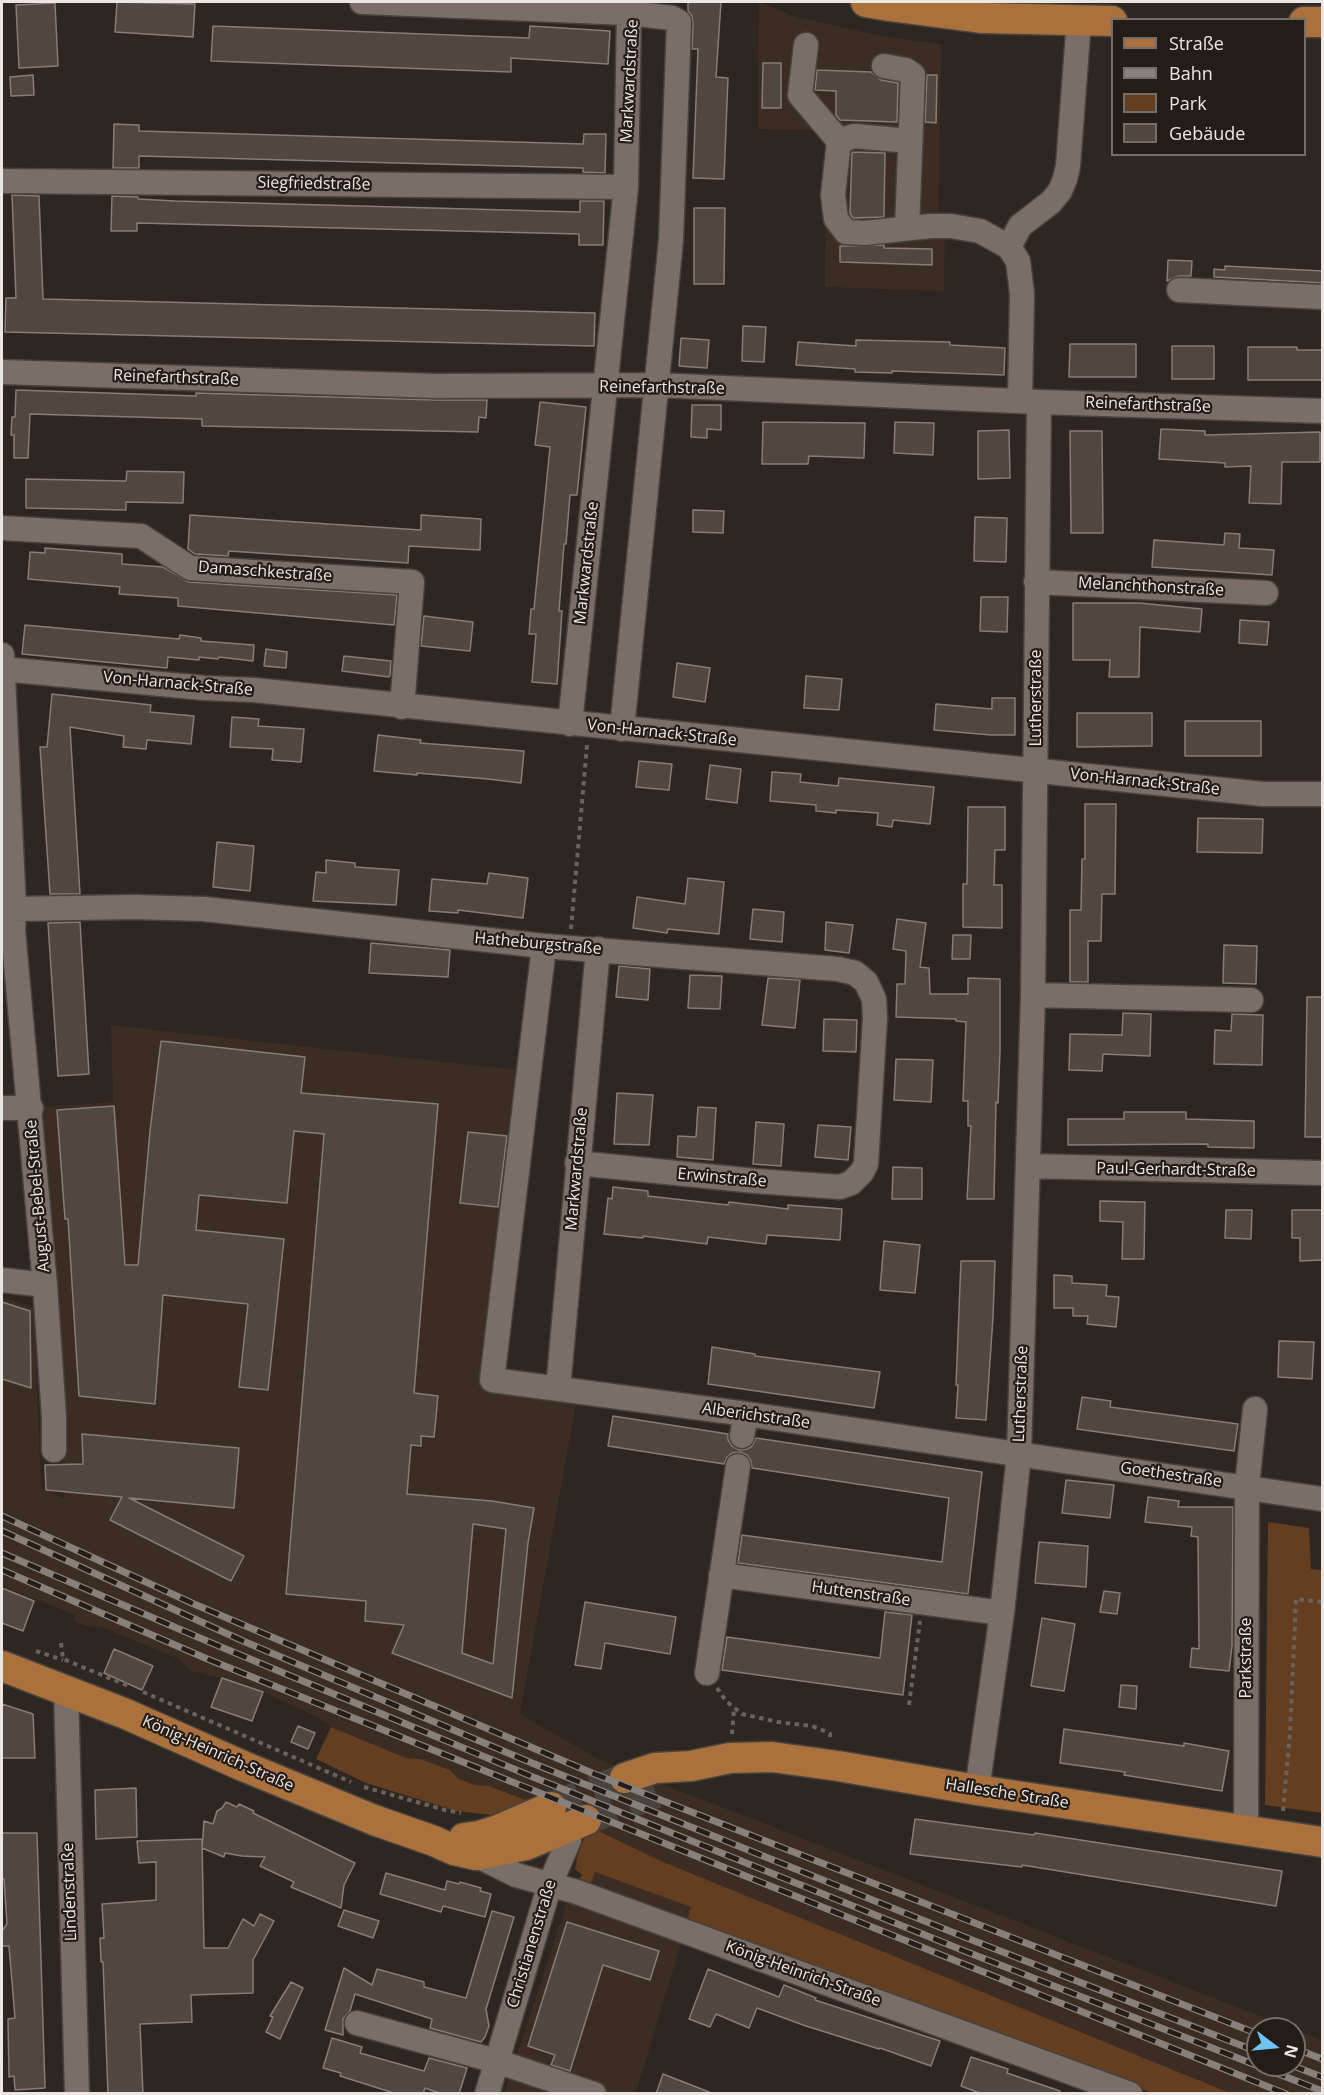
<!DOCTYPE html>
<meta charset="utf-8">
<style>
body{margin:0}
#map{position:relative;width:1324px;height:2095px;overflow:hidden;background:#2e2620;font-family:"Open Sans",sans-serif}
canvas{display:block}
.frame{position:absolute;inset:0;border:3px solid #ece6e2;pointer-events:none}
.legend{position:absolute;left:1111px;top:18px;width:195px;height:138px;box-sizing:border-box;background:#241c16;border:2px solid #746d68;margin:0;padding:8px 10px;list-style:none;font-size:18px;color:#ece6e2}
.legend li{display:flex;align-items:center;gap:12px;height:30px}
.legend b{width:30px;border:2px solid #746d68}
.north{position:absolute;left:1246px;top:2017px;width:60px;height:60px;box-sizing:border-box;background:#241c16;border:2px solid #746d68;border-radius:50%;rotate:106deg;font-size:16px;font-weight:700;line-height:24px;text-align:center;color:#ece6e2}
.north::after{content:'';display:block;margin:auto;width:21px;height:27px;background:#6fc2f4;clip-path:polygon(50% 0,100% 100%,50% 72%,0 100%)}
</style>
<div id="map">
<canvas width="1324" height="2095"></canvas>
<div class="frame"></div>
<ul class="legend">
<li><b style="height:8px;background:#aa713d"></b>Straße</li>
<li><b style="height:8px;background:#87807b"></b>Bahn</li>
<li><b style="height:16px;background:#643e21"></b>Park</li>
<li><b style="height:16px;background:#514741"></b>Gebäude</li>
</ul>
<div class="north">N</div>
</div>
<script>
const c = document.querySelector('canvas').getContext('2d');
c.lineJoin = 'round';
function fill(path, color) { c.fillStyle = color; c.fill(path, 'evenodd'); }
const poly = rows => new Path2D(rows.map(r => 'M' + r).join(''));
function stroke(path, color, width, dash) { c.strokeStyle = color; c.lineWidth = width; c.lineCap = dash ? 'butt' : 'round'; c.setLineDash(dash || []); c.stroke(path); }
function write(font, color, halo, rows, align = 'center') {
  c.font = font + ' "Open Sans",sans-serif'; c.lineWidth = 4.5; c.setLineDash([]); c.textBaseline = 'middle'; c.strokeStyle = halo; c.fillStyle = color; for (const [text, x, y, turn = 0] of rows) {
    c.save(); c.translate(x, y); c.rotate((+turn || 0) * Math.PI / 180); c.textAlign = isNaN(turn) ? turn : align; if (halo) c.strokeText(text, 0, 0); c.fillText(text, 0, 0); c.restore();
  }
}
const built = poly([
 [759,2,797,17,886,37,941,44,938,231,945,231,944,291,825,287,826,130,758,129],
 [111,1025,519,1070,486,1384,577,1398,520,1714,598,1759,1294,2029,1258,2029,1258,2065,1294,2065,1294,2029,1322,2040,1322,2093,1230,2093,661,1861,533,1803,489,1786,475,1785,459,1779,450,1770,421,1759,406,1758,331,1727,319,1718,263,1692,222,1678,204,1675,190,1670,179,1659,101,1627,86,1626,74,1621,75,1615,2,1586,2,1297,34,1308,41,1488,65,1499,40,1107,113,1102],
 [595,1872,692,1907,636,2093,609,2093,588,2087,585,2093,504,2094,568,1899]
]);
const green = poly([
 [1268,1522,1309,1528,1311,1569,1322,1570,1322,1813,1265,1805],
 [331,1727,406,1758,421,1759,450,1770,459,1779,475,1785,489,1786,533,1803,501,1816,456,1811,366,1783,316,1759],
 [594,1829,661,1861,1230,2093,1152,2093,687,1920,691,1907,595,1872,590,1885,578,1880,582,1875,575,1869,578,1854,584,1839]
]);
const building = poly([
 [117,2,195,4,193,37,115,32,117,2],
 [688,2,721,2,716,77,728,78,724,179,693,178,698,49,692,49,693,23,692,16,688,11,688,2],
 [55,3,58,66,19,68,16,5,55,3],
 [213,26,529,38,530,26,610,31,608,64,511,58,511,72,211,61,213,26],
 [763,63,781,63,781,108,762,108,763,63],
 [817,70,871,72,881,80,898,83,897,122,840,120,836,115,836,91,815,90,817,70],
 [33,75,34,95,11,96,10,77,33,75],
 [927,75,937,75,936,123,925,122,927,75],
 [114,124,139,125,139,131,583,144,584,134,606,134,605,173,583,172,583,168,139,156,139,168,113,168,114,124],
 [852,152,885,153,884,217,853,218,850,213,852,152],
 [12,195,39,196,43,299,595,313,594,346,5,332,6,298,16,298,12,195],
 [112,196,138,197,138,199,175,201,580,212,580,201,604,201,603,245,579,245,579,234,137,223,137,231,111,231,112,196],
 [694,208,725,208,724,284,694,284,694,208],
 [884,245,884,248,932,249,932,265,840,262,840,246,884,245],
 [1168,260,1192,261,1191,276,1179,276,1167,281,1168,260],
 [1225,266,1323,271,1323,283,1214,277,1214,269,1225,270,1225,266],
 [743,326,766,327,764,362,742,361,743,326],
 [681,338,709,340,707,368,679,366,681,338],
 [856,340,950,342,950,345,1005,348,1004,375,892,371,892,373,855,372,855,369,796,365,798,342,856,346,856,340],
 [1070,344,1136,344,1136,377,1069,377,1070,344],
 [1172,346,1214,346,1214,379,1172,379,1172,346],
 [1248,347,1297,347,1297,350,1323,350,1323,380,1248,380,1248,347],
 [16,390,196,396,196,393,436,400,487,400,486,418,479,417,478,432,202,426,202,419,30,414,28,458,14,458,14,435,11,435,12,417,15,417,16,390],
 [540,402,586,407,577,495,570,495,566,544,564,544,559,611,562,611,557,684,532,682,536,634,529,634,531,609,534,609,550,447,535,445,540,402],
 [692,405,721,405,721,430,707,429,707,438,691,437,692,405],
 [763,422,865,423,864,458,809,456,808,464,762,464,763,422],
 [895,422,934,423,933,455,894,453,895,422],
 [1161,429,1205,431,1205,435,1320,432,1320,462,1282,462,1281,504,1249,503,1251,466,1225,467,1225,463,1159,459,1161,429],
 [1009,430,1010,478,978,479,978,431,1009,430],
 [1070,431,1102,431,1103,533,1071,533,1070,431],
 [127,471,184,472,183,503,126,502,126,510,26,508,26,479,126,481,127,471],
 [693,510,724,511,723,533,693,532,693,510],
 [190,515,421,530,421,515,481,519,480,550,409,546,408,563,229,551,228,556,195,554,188,549,190,515],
 [975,517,1007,518,1006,562,974,561,975,517],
 [1225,533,1240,534,1239,548,1274,550,1272,575,1152,567,1154,540,1224,545,1225,533],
 [45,548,122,554,122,564,163,567,189,582,397,595,394,625,178,606,178,598,119,594,120,587,28,579,30,552,45,553,45,548],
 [981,597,1008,597,1007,632,980,631,981,597],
 [1073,603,1139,603,1202,609,1200,632,1140,627,1139,677,1109,677,1110,660,1073,660,1073,603],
 [424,616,473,622,470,651,421,646,424,616],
 [1240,620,1269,622,1267,645,1239,643,1240,620],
 [25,625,179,639,180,635,201,638,201,641,254,645,253,661,219,657,218,659,199,657,199,660,168,657,167,668,22,654,25,625],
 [266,649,287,652,286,668,264,666,266,649],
 [344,656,391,661,390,675,389,677,342,671,344,656],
 [677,663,710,668,705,702,673,697,677,663],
 [806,676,842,679,839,710,804,708,806,676],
 [52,694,151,705,150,712,194,716,191,744,147,740,146,749,123,747,124,736,70,727,80,894,50,894,40,747,47,747,52,694],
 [992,698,1015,698,1015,735,991,735,934,730,936,704,992,709,992,698],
 [1077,713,1152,713,1152,746,1077,747,1077,713],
 [232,717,259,719,258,726,304,729,301,762,272,760,273,749,230,747,232,717],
 [1185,721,1261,721,1261,756,1185,756,1185,721],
 [378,735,421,740,420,743,524,751,521,783,488,779,417,773,417,775,374,771,378,735],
 [639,761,672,764,669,790,636,787,639,761],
 [710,765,741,769,737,803,706,799,710,765],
 [772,772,801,774,800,782,838,786,839,778,934,787,930,824,893,820,892,827,877,825,878,813,836,810,836,813,816,811,816,805,770,801,772,772],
 [1085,804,1116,804,1115,894,1102,894,1101,941,1088,941,1088,982,1070,982,1070,910,1081,910,1082,859,1085,859,1085,804],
 [968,807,1005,807,1005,850,995,850,994,885,1002,885,1002,928,963,927,963,884,967,884,968,807],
 [1198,818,1263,819,1262,853,1197,852,1198,818],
 [217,842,254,846,250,891,213,887,217,842],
 [326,860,355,863,355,867,399,870,396,905,313,901,316,872,326,873,326,860],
 [489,873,528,878,523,918,458,910,458,913,429,911,432,879,487,884,489,873],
 [688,878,724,882,719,934,668,929,667,933,633,928,637,897,685,904,688,878],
 [753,909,784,912,782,942,750,939,753,909],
 [897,919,926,923,920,967,929,968,930,994,968,994,968,978,1000,979,1000,1051,998,1103,996,1102,994,1199,967,1199,971,1126,968,1126,968,1101,963,1101,966,1022,956,1021,956,1019,896,1017,897,984,905,984,906,951,893,949,897,919],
 [80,922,89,1074,58,1076,48,923,80,922],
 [826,922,853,925,849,953,825,950,826,922],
 [953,935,971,935,970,959,952,959,953,935],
 [371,943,450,950,448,977,369,973,371,943],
 [1224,945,1257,946,1256,984,1223,983,1224,945],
 [619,966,650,969,648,1000,616,997,619,966],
 [690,975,722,976,720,1009,688,1008,690,975],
 [768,978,800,980,795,1028,762,1025,768,978],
 [1307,997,1323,997,1323,1137,1305,1137,1307,997],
 [1123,1013,1151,1014,1150,1056,1103,1054,1102,1071,1069,1070,1070,1034,1122,1035,1123,1013],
 [1232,1014,1263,1015,1262,1065,1214,1064,1215,1030,1231,1031,1232,1014],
 [824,1019,857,1020,856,1052,823,1051,824,1019],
 [161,1041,305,1057,301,1093,438,1104,414,1393,438,1396,434,1437,421,1436,421,1446,411,1445,407,1494,492,1501,534,1508,528,1543,512,1698,392,1653,404,1625,365,1621,366,1601,286,1594,324,1134,294,1131,287,1203,199,1195,196,1230,284,1239,268,1390,239,1387,248,1304,163,1295,155,1404,79,1396,68,1219,65,1219,57,1110,114,1106,125,1265,138,1265,150,1131,161,1041],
 [473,1524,506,1529,493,1664,462,1653,473,1524],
 [896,1059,933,1060,931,1102,894,1100,896,1059],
 [617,1093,653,1095,649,1145,614,1144,617,1093],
 [698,1107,716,1108,713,1160,677,1157,678,1136,696,1137,698,1107],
 [1124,1112,1186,1112,1186,1119,1254,1121,1254,1148,1208,1147,1208,1144,1068,1145,1068,1119,1124,1119,1124,1112],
 [756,1122,784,1124,781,1166,753,1164,756,1122],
 [818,1125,851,1127,848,1160,815,1157,818,1125],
 [468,1132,507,1136,498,1207,460,1203,468,1132],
 [893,1167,922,1168,922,1199,892,1199,893,1167],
 [613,1187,648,1191,648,1196,728,1205,729,1202,788,1209,788,1205,842,1209,840,1240,767,1235,766,1244,708,1237,707,1244,643,1236,643,1238,604,1234,608,1198,612,1199,613,1187],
 [1100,1201,1145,1202,1144,1259,1122,1259,1123,1222,1100,1221,1100,1201],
 [1226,1210,1252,1210,1251,1239,1225,1238,1226,1210],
 [1292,1210,1323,1210,1323,1260,1300,1261,1300,1238,1292,1238,1292,1210],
 [884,1241,920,1245,915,1293,880,1290,884,1241],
 [961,1261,995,1261,993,1317,986,1420,956,1418,958,1385,956,1385,961,1261],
 [1054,1275,1072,1276,1072,1283,1107,1285,1106,1296,1119,1297,1116,1327,1087,1324,1088,1316,1073,1316,1073,1308,1054,1308,1054,1275],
 [2,1302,30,1311,31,1388,2,1379,2,1302],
 [1279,1341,1314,1342,1312,1379,1278,1377,1279,1341],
 [712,1347,755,1354,755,1356,880,1372,874,1408,708,1384,712,1347],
 [1082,1397,1111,1401,1110,1407,1238,1424,1234,1451,1077,1429,1082,1397],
 [613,1416,728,1434,728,1440,732,1446,740,1450,747,1449,752,1446,756,1438,982,1472,968,1594,738,1563,742,1535,942,1562,949,1498,752,1468,751,1461,747,1455,740,1452,732,1453,727,1457,724,1464,608,1446,613,1416],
 [82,1434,239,1448,234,1508,129,1498,244,1556,231,1581,110,1520,122,1497,46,1490,45,1465,83,1464,82,1434],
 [1066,1480,1114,1485,1110,1518,1062,1513,1066,1480],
 [1148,1497,1179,1501,1178,1507,1233,1507,1232,1646,1229,1671,1190,1667,1192,1648,1199,1649,1198,1537,1191,1536,1192,1527,1145,1522,1148,1497],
 [1039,1542,1088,1546,1086,1587,1035,1583,1039,1542],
 [2,1588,34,1601,23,1631,2,1623,2,1588],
 [1104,1591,1120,1593,1117,1614,1100,1612,1104,1591],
 [585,1602,676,1617,670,1654,605,1643,601,1669,575,1665,585,1602],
 [885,1612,912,1615,903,1695,722,1670,727,1637,880,1658,885,1612],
 [1042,1618,1075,1624,1064,1691,1031,1686,1042,1618],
 [114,1649,153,1666,142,1690,104,1673,114,1649],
 [222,1678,263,1692,252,1721,211,1707,222,1678],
 [1121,1685,1137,1686,1136,1709,1119,1707,1121,1685],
 [2,1704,33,1714,35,1758,2,1758,2,1704],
 [298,1726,315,1733,308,1749,291,1742,298,1726],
 [1064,1729,1184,1746,1184,1743,1229,1751,1222,1791,1124,1775,1125,1772,1060,1763,1064,1729],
 [136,1788,137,1837,96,1839,95,1790,136,1788],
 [226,1802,237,1807,239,1804,254,1811,253,1813,355,1863,344,1885,341,1908,291,1887,294,1882,260,1866,265,1857,242,1856,225,1853,224,1857,202,1848,204,1821,213,1824,217,1811,222,1808,226,1802],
 [915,1819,1034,1835,1035,1833,1282,1871,1276,1906,1022,1865,1022,1867,910,1854,915,1819],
 [2,1833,37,1833,45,2088,15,2090,14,2076,9,2077,8,2019,15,2018,9,1946,2,1946,2,1931,7,1924,4,1879,2,1879,2,1833],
 [202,1839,204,1948,228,1948,243,1919,254,1926,260,1914,274,1921,253,1960,253,1993,191,1995,192,2022,140,2024,143,2094,108,2094,103,1962,101,1962,100,1938,104,1938,102,1904,156,1900,156,1862,139,1863,137,1841,202,1839],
 [386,1873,445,1890,447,1881,459,1884,460,1882,481,1888,480,1891,491,1894,485,1917,443,1906,441,1912,380,1894,386,1873],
 [344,1910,379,1921,373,1938,338,1926,344,1910],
 [492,1911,514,1917,486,2009,489,2026,485,2037,481,2042,430,2028,432,2019,355,1994,350,2011,343,2019,343,2035,325,2030,344,1968,372,1985,377,1969,424,1982,424,1987,466,1998,492,1911],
 [567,1922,659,1951,650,1980,603,1965,570,2071,551,2065,555,2055,528,2046,567,1922],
 [708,1969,779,1997,784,1985,816,1998,815,2000,940,2041,931,2066,880,2048,879,2049,803,2025,757,2008,749,2028,716,2014,710,2027,689,2019,708,1969],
 [291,1982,303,1988,280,2039,266,2032,273,2017,270,2016,291,1982],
 [332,2038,362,2047,360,2053,424,2071,429,2058,467,2068,459,2094,442,2094,425,2088,423,2094,397,2094,340,2076,341,2073,323,2068,332,2038],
 [971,2057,1008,2069,1007,2073,1060,2091,1059,2094,982,2094,961,2086,971,2057],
 [663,2074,709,2092,709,2094,656,2094,663,2074]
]);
const majorTunnel = poly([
 [551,1807,625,1778],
 [586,1820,659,1792]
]);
const path = poly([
 [571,929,587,745],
 [61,1643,63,1659,131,1687],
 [36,1651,63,1660],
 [717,1688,726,1701,742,1714,778,1722,812,1726,827,1732,830,1734,831,1740],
 [143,1692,351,1782],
 [909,1705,920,1621],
 [732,1734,734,1709],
 [364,1787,445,1810,461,1813],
 [1283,1811,1290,1732,1296,1599,1322,1602]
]);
const minor = poly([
 [362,2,629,13,672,18,679,22,671,240,622,729],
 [806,45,800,95,839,141,833,195,836,219,846,232,865,233,930,226,951,226,980,231,1009,247],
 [884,66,906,70,913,75,907,228],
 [839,141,854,136,910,141],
 [2,181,626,187],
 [1179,290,1322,297],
 [2,372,436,386,656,385,1039,402,1322,411],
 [1020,401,1022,294,1018,261,1009,247,1020,226,1051,202,1060,191,1065,179,1068,166,1079,20],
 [2,528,141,536,190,568,412,582,402,707],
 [1036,582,1266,593],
 [2,655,14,909,13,930,45,1285,54,1417,54,1450],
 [2,669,204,688,254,690,1263,794,1322,794],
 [570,724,626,187,629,13,627,2],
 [14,909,134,907,204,909,544,946,838,969,855,973,866,982,874,999,875,1018,866,1164,862,1172,851,1183,840,1187,755,1181,577,1163],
 [544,946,492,1380,746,1414,1322,1499],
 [1033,995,1251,1000],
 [2,1108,31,1108],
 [1029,1166,1322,1173],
 [2,1280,45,1285],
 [558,1389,598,949],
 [742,1436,746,1414],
 [721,1575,1002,1613],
 [707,1673,738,1466],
 [66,1690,77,2094],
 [977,1790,1002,1613,1019,1454,1033,995,1039,402],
 [1246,1831,1247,1486,1255,1409],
 [476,1855,516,1875,577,1892,1130,2094],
 [357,2023,496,2061,594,2094],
 [487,2094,550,1884,569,1840,569,1827]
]);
const major = poly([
 [866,2,889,6,981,18,1112,21],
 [1304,22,1322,22],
 [2,1666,126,1714,243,1766,374,1820,434,1841,454,1850,476,1855,526,1845,586,1820],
 [625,1778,655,1768,691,1766,730,1758,772,1757,838,1766,977,1790,1322,1842],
 [464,1838,479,1836,498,1830,551,1807]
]);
const rail = poly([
 [2,1516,194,1604,592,1773,1258,2034],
 [2,1531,243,1641,527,1761,967,1938,1258,2052],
 [2,1553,214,1644,533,1777,962,1950,1322,2091],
 [2,1570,205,1658,1286,2094],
 [1294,2048,1322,2059],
 [1291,2065,1322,2077]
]);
const streetNames = [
 ["Markwardstraße",630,81,-87],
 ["Siegfriedstraße",314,184,1],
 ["Reinefarthstraße",176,378,2],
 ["Reinefarthstraße",662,388,1],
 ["Reinefarthstraße",1148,405,2],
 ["Markwardstraße",587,563,-84],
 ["Damaschkestraße",265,572,4],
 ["Melanchthonstraße",1151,587,3],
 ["Von-Harnack-Straße",178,684,5],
 ["Lutherstraße",1036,698,-90],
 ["Von-Harnack-Straße",662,733,6],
 ["Von-Harnack-Straße",1145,782,6],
 ["Hatheburgstraße",538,944,5],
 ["Markwardstraße",577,1169,-85],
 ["Paul-Gerhardt-Straße",1176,1170,1],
 ["Erwinstraße",722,1178,5],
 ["August-Bebel-Straße",38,1196,-95],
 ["Lutherstraße",1021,1394,-88],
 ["Alberichstraße",756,1416,8],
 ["Goethestraße",1171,1475,8],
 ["Huttenstraße",861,1594,8],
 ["Parkstraße",1246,1658,-90],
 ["König-Heinrich-Straße",218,1754,24],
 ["Hallesche Straße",1007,1794,9],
 ["Lindenstraße",70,1892,-92],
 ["Christianenstraße",532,1944,-73],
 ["König-Heinrich-Straße",803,1974,20]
];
fill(built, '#3b2d23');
fill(green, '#643e21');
fill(building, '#514741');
stroke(building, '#877d76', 1.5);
stroke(majorTunnel, '#4a433d', 30, [30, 15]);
stroke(minor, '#49433d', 27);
stroke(major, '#49433d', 33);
stroke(path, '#6a625d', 4, [4.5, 4.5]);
stroke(minor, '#796f68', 24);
stroke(major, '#aa713d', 30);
stroke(rail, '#87807b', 7);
stroke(rail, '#241c16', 4.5, [14]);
write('16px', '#ece6e2', '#241c16', streetNames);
</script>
